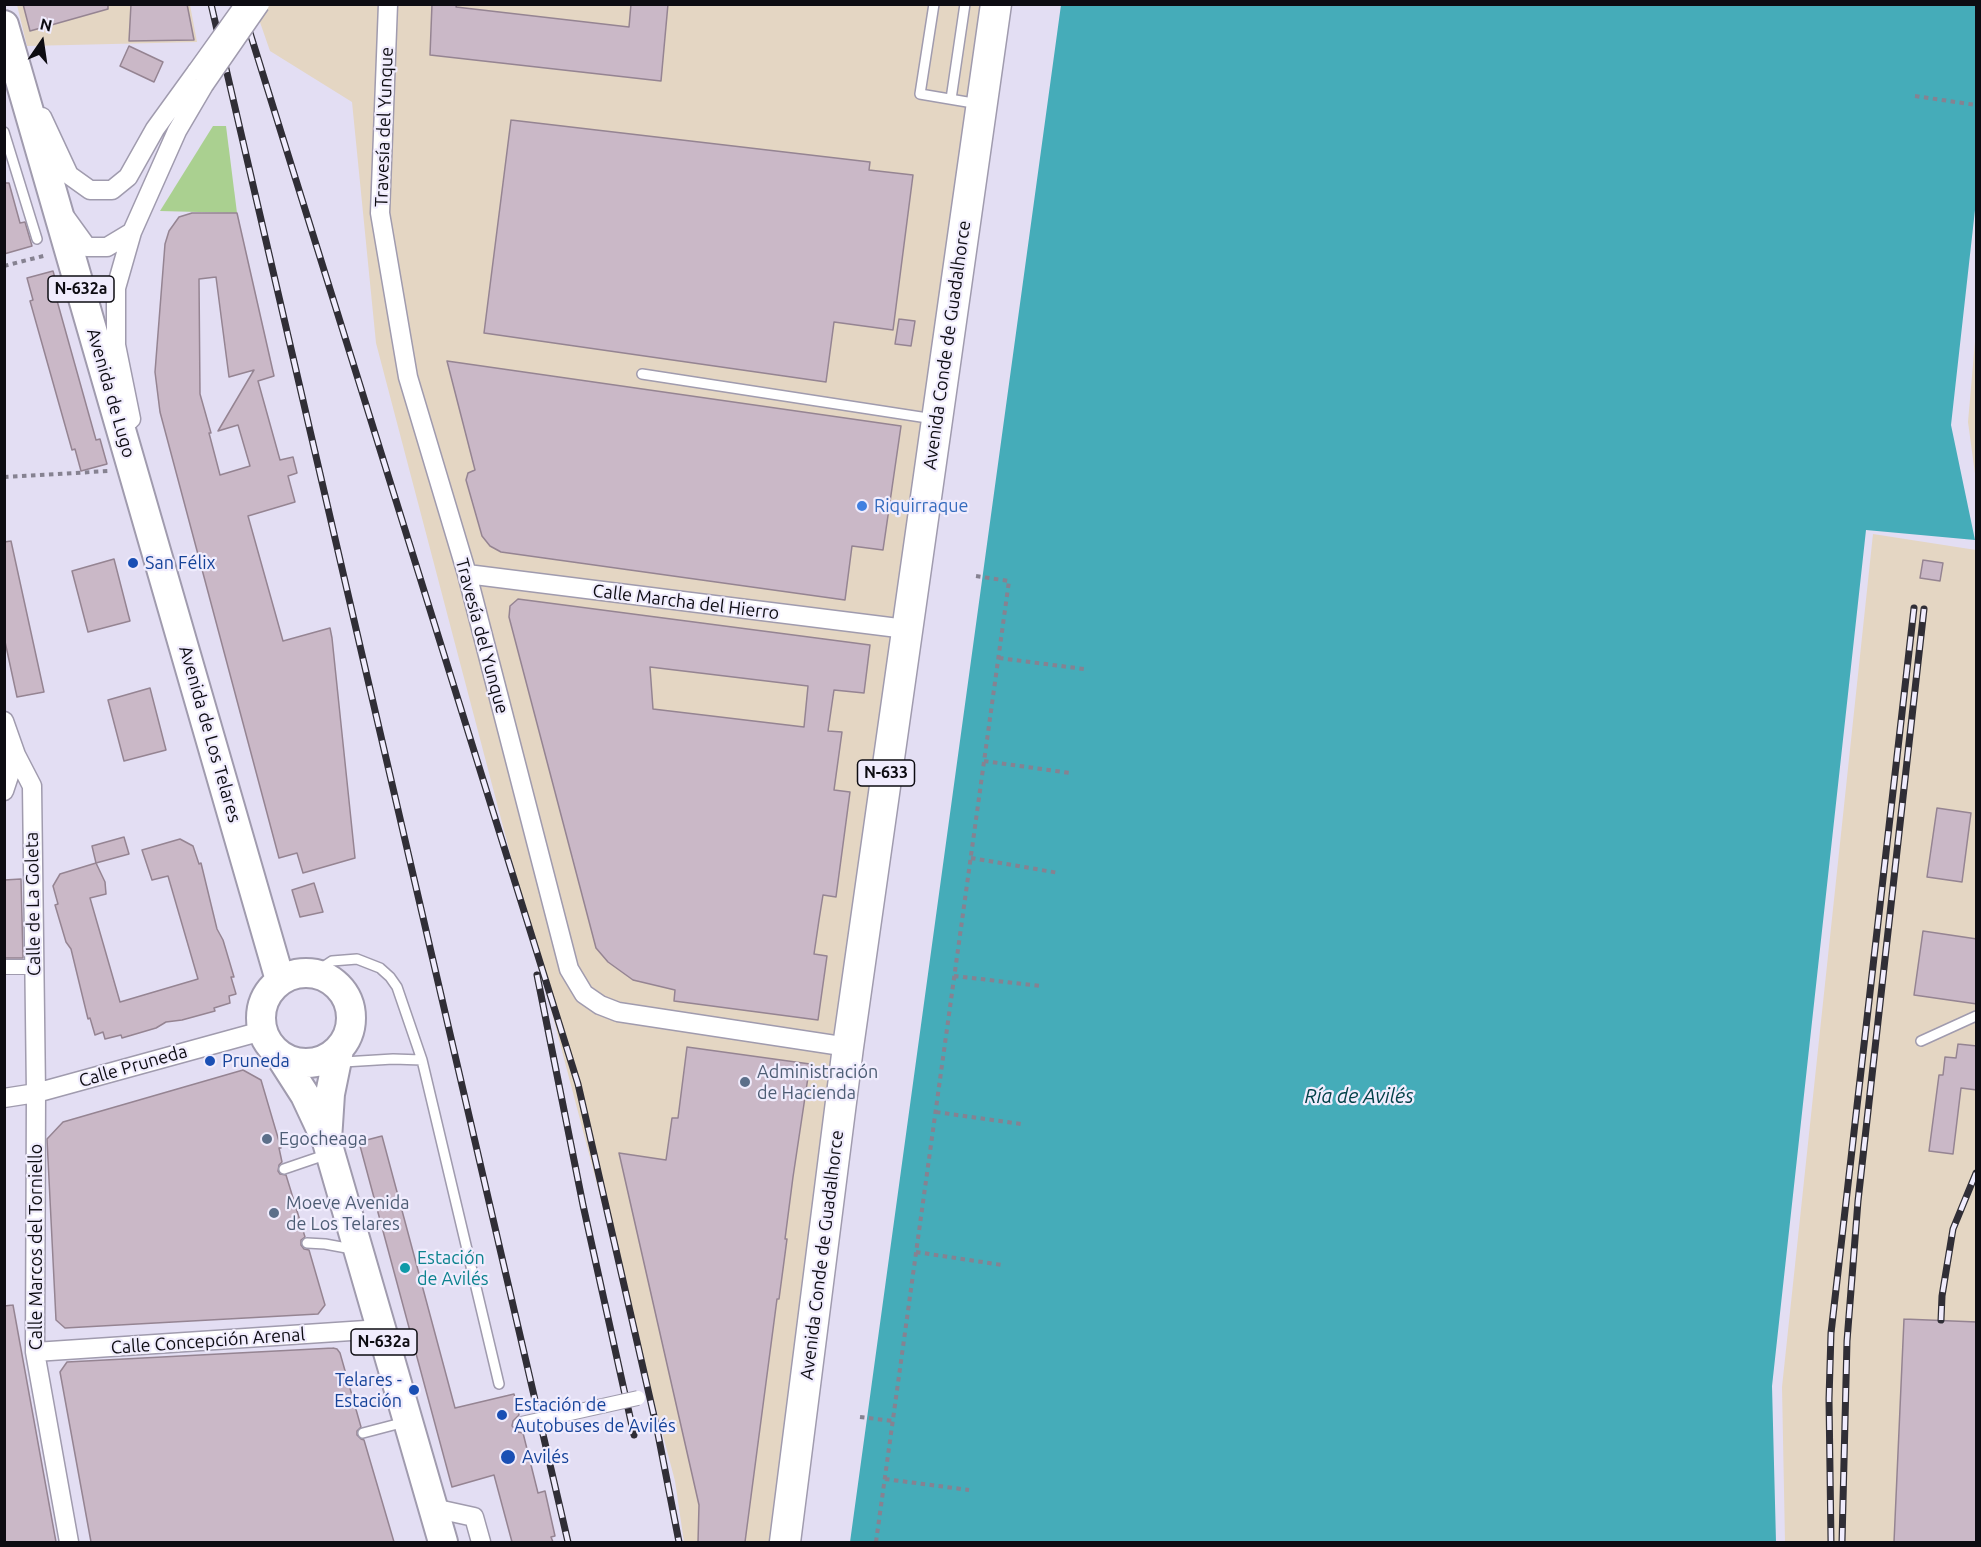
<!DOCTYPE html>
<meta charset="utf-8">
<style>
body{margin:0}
#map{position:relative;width:1981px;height:1547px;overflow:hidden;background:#e3def3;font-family:Ubuntu,sans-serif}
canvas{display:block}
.frame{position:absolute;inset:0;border:6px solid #0d0c12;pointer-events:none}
.north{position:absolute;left:12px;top:12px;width:60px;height:60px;-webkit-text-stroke:4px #f0ecfd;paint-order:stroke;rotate:13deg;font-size:16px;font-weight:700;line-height:24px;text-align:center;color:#0d0c12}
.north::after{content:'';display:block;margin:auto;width:21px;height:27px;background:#0d0c12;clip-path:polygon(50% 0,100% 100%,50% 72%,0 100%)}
</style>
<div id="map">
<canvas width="1981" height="1547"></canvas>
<div class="frame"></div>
<div class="north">N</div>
</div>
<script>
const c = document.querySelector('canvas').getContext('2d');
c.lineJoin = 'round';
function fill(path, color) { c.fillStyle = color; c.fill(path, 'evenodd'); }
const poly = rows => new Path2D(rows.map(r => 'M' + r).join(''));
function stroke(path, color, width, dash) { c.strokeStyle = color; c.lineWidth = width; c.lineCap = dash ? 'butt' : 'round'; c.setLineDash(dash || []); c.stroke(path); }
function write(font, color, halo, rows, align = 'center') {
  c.font = font + ' Ubuntu,sans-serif'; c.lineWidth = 4.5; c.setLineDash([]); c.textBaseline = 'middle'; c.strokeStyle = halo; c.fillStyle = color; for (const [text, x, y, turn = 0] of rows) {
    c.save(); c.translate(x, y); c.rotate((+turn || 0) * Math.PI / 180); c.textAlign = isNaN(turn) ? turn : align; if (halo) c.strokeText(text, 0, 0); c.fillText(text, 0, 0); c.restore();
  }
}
const industrial = poly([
 [17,5,190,5,197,42,27,46],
 [254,5,1006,5,797,1542,684,1542,675,1481,376,343,352,102,270,51],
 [1976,330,1976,481,1968,422],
 [1873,534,1976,550,1976,1542,1785,1542,1782,1387]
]);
const green = poly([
 [213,126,226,126,237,213,160,211]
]);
const water = poly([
 [1061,5,1976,5,1976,201,1951,425,1975,540,1866,530,1772,1386,1776,1542,850,1542]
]);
const building = poly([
 [23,4,108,4,108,9,30,31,23,4],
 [131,4,187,4,194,40,129,41,131,4],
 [432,4,457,4,456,7,629,27,631,4,668,4,661,81,430,55,432,4],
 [129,46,163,62,154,82,120,66,129,46],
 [511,120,870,162,869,170,913,175,893,330,834,322,826,382,484,333,511,120],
 [4,183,9,183,20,223,25,222,32,246,4,254,4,183],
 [192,213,237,213,274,376,258,381,280,460,293,457,297,473,288,476,295,502,248,516,283,641,330,628,332,638,355,858,303,873,297,853,279,858,160,412,155,372,165,244,169,231,179,217,192,213],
 [216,277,229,377,254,370,218,431,238,425,250,466,220,475,209,433,211,433,200,394,199,279,216,277],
 [53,271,60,296,56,297,96,440,100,439,107,464,81,471,75,449,72,450,30,301,33,300,27,278,53,271],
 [899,319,915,321,911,346,895,344,899,319],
 [447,361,901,426,883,550,852,546,845,600,501,552,490,546,482,536,466,480,468,473,475,470,447,361],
 [11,541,44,692,17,697,4,637,4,542,11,541],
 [114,559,130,621,88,632,72,571,114,559],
 [1923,560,1943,563,1940,581,1920,578,1923,560],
 [518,599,870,645,864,693,834,690,828,731,842,732,834,790,850,792,836,897,823,895,819,920,814,954,827,956,818,1020,674,1001,675,990,633,980,608,962,596,948,509,617,510,606,518,599],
 [650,667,808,686,804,727,653,709,650,667],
 [150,688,166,750,124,761,108,700,150,688],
 [1937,808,1971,813,1962,882,1927,877,1937,808],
 [124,837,129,854,96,863,92,846,124,837],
 [180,839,193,846,199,864,201,863,217,929,223,940,234,977,231,977,236,994,229,996,230,1003,214,1008,215,1011,182,1020,166,1022,156,1028,122,1038,121,1035,105,1039,103,1032,95,1035,90,1018,88,1019,71,949,66,942,55,905,58,904,53,886,60,874,96,863,105,882,106,894,90,898,120,1002,198,979,168,876,152,880,142,850,180,839],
 [21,879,23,958,4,958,4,880,21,879],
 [314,883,323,912,300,917,292,890,314,883],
 [1923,931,1977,939,1977,1004,1914,995,1923,931],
 [1958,1044,1977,1046,1977,1090,1961,1088,1953,1154,1929,1151,1939,1075,1943,1075,1945,1057,1956,1058,1958,1044],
 [687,1047,810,1064,793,1177,785,1239,787,1239,779,1299,777,1299,745,1542,698,1542,699,1505,619,1153,666,1160,672,1118,678,1118,687,1047],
 [243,1070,261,1080,281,1148,279,1148,282,1162,279,1165,278,1171,280,1174,286,1175,305,1237,301,1240,301,1245,304,1249,309,1250,325,1305,318,1314,65,1328,56,1320,47,1139,63,1122,243,1070],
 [382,1136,455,1408,514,1394,519,1415,513,1421,512,1426,518,1432,523,1433,538,1493,545,1491,555,1536,551,1537,553,1542,512,1542,494,1475,452,1487,359,1142,382,1136],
 [13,1305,56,1542,4,1542,4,1306,13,1305],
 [1904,1319,1977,1322,1977,1542,1894,1542,1904,1319],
 [333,1348,337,1349,340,1353,361,1427,357,1431,357,1435,361,1439,364,1440,394,1542,91,1542,60,1372,67,1362,333,1348]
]);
const path = poly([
 [1915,96,1976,105],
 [4,266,47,255],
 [4,477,109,471],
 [999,658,1084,669],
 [984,761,1070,773],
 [971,858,1059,873],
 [954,976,1041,986],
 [936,1112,1021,1124],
 [916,1252,1002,1265],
 [860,1417,893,1421],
 [885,1479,969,1490],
 [876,1542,1009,581,976,576]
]);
const service = poly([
 [934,4,920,94,979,104],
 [951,99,965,4],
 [4,132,37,239],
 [642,374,934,419],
 [314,973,332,961,357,959,380,968,390,977,397,987,422,1060,499,1384],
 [1921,1041,1976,1016],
 [311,1064,393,1059,422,1060],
 [284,1169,328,1154],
 [307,1243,325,1244,352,1249],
 [363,1433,405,1422]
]);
const pedestrian = poly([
 [4,967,34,967]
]);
const minor = poly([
 [388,4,380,213,408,377,467,574,569,969,584,994,600,1005,618,1012,848,1047],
 [42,117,69,175,90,190,112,190,128,177,155,129,197,71],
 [66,218,87,247,107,247,132,232],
 [131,419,116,345,116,288,132,232,177,131,204,85],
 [467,574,906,629],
 [4,721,16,755,32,786,36,1093,35,1352,69,1542],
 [4,791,16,755,11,754],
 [4,1098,36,1093,262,1031],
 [35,1352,381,1329],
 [433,1508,474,1517,481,1542]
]);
const primary = poly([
 [4,25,280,980],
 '261 1018a45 45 0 1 1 90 0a45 45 0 1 1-90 0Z',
 [280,1056,305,1095,327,1142,443,1542],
 [327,1140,330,1094,339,1050]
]);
const trunk = poly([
 [785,1542,848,1047,996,4]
]);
const rail = poly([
 [211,4,568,1542],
 [241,4,578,1084,657,1429,679,1542],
 [537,975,583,1205,634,1435],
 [1941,1320,1942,1296,1953,1229,1976,1173],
 [1831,1542,1829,1399,1831,1333,1914,608],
 [1842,1542,1847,1341,1858,1201,1924,609]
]);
const pedestrianBridge = poly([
 [521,1424,638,1398]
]);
const minorBridge = poly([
 [197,71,245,4],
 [204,85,260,4]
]);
const markers = [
 [862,506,6,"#3f7fe0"],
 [133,563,6,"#1a4fb4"],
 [210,1061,6,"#1a4fb4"],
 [745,1082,6,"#5c6f8a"],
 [267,1139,6,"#5c6f8a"],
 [274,1213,6,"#5c6f8a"],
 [405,1268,6,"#0f9aa8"],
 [414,1390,6,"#1a4fb4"],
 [502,1415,6,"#1a4fb4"],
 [508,1457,8,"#1a4fb4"]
];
const shields = [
 [81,289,66],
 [886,773,57],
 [384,1342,66]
];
const shieldNames = [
 ["N-632a",81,289],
 ["N-633",886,773],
 ["N-632a",384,1342]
];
const streetNames = [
 ["Travesía del Yunque",384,127,-88],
 ["Avenida Conde de Guadalhorce",947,345,-82],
 ["Avenida de Lugo",111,393,74],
 ["Calle Marcha del Hierro",686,602,7],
 ["Travesía del Yunque",482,636,75],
 ["Avenida de Los Telares",210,734,74],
 ["Calle de La Goleta",33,904,-91],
 ["Calle Pruneda",133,1066,-16],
 ["Calle Marcos del Torniello",36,1247,-90],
 ["Avenida Conde de Guadalhorce",822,1255,-83],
 ["Calle Concepción Arenal",208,1341,-4]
];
const shopNames = [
 ["Riquirraque",874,506]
];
const transitNames = [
 ["San Félix",145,563],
 ["Pruneda",222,1061],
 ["Telares -",402,1380,"right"],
 ["Estación",402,1401,"right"],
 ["Estación de",514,1405],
 ["Autobuses de Avilés",514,1426],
 ["Avilés",522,1457]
];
const serviceNames = [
 ["Administración",757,1072],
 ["de Hacienda",757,1093],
 ["Egocheaga",279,1139],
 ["Moeve Avenida",286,1203],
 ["de Los Telares",286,1224]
];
const cultureNames = [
 ["Estación",417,1258],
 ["de Avilés",417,1279]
];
const waterNames = [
 ["Ría de Avilés",1359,1096]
];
fill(industrial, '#e4d6c3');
fill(green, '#aad090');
fill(water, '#45acb9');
fill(building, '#cab8c7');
stroke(building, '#958492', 1.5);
stroke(service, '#a09bae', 12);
stroke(pedestrian, '#a09bae', 16);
stroke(minor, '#a09bae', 21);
stroke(primary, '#a09bae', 32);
stroke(trunk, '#a09bae', 33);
stroke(path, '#868291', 4, [4.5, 4.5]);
stroke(service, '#fff', 9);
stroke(pedestrian, '#fff', 14);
stroke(minor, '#fff', 18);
stroke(primary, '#fff', 28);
stroke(trunk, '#fff', 30);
stroke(rail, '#302e36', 7);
stroke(rail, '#f0ecfd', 4.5, [14]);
stroke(pedestrianBridge, '#a09bae', 16, []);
stroke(minorBridge, '#a09bae', 21, []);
stroke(pedestrianBridge, '#fff', 14);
stroke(minorBridge, '#fff', 18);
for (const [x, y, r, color] of markers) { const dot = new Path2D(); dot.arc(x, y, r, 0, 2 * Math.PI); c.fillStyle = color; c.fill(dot); stroke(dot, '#f0ecfd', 2); }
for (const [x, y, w] of shields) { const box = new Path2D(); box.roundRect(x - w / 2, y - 13, w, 26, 4.5); c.fillStyle = '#f0ecfd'; c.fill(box); stroke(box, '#0d0c12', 1.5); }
write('bold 16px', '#0d0c12', null, shieldNames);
write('18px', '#0d0c12', '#f0ecfd', streetNames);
write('18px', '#366cbe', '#f0ecfd', shopNames, 'left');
write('18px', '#164399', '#f0ecfd', transitNames, 'left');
write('18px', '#4e5e75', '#f0ecfd', serviceNames, 'left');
write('18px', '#0d838f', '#f0ecfd', cultureNames, 'left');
write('italic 20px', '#004047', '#f0ecfd', waterNames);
</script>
